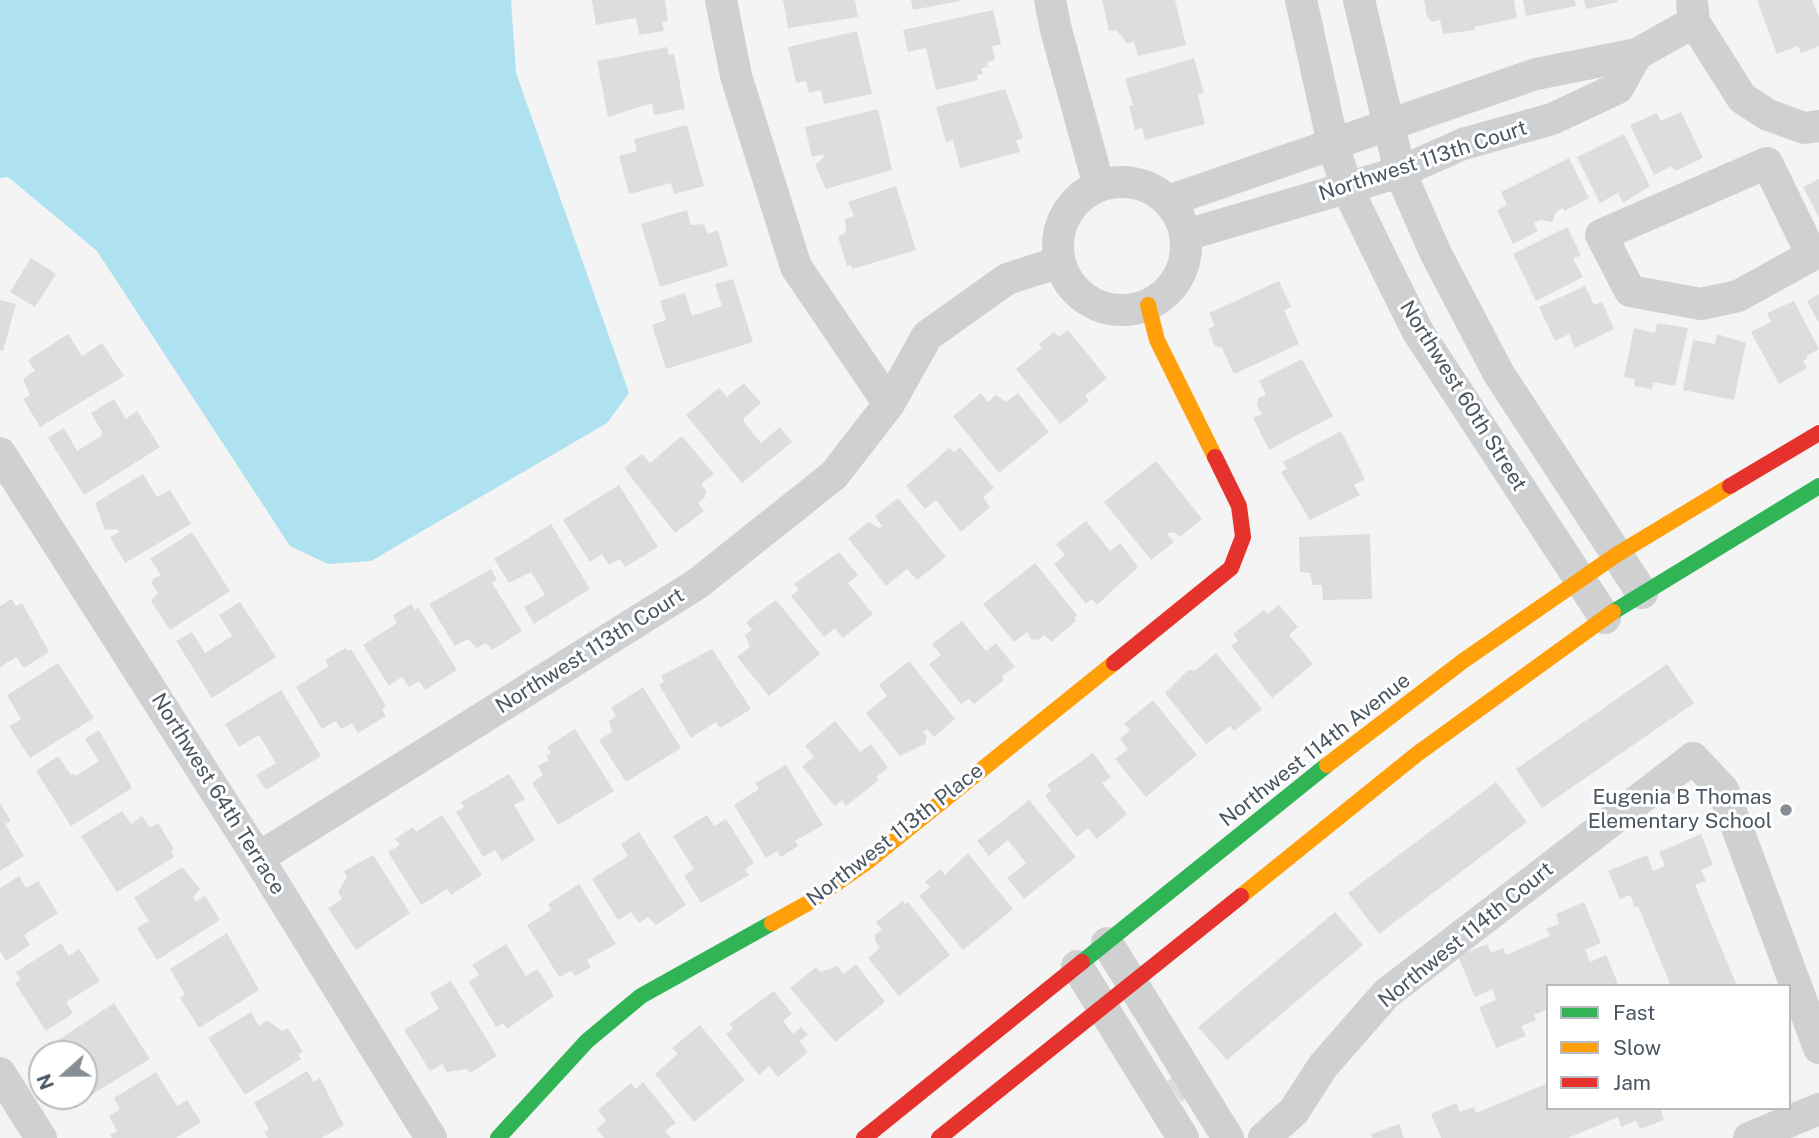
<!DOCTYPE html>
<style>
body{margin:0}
#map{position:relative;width:1819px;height:1138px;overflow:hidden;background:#f4f4f4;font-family:"Public Sans",sans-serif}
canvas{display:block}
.legend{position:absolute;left:1546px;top:984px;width:245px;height:126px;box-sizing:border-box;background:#fff;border:2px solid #b7bbc0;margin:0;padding:9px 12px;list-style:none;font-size:21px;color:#4a5661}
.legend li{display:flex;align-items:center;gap:14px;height:35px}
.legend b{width:35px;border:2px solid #b7bbc0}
.north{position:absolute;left:28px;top:1040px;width:70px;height:70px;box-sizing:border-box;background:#fff;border:2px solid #b7bbc0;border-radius:50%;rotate:249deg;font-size:19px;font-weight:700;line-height:28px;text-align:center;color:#4a5661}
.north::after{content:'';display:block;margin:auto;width:24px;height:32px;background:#868d94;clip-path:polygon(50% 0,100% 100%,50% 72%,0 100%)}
</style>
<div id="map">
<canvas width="1819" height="1138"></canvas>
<ul class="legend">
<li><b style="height:9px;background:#30b455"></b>Fast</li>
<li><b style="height:9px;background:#ff9f0a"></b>Slow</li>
<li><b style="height:9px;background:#e5322d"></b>Jam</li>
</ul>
<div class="north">N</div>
</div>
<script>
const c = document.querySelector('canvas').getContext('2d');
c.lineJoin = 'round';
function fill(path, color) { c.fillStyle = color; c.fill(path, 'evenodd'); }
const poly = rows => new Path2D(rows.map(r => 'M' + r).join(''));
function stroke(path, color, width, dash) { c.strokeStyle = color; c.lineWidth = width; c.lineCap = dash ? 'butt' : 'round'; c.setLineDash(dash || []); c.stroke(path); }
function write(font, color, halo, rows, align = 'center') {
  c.font = font + ' "Public Sans",sans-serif'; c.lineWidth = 6; c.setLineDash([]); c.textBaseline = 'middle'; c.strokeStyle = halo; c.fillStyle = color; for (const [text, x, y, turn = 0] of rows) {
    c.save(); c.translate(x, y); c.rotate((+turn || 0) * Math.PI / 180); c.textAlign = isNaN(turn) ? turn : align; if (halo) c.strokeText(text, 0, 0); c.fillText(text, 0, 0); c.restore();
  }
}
const water = poly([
 [0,0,511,0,516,73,629,393,607,423,371,561,328,564,290,546,97,251,8,177,0,178]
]);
const building = poly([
 [592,0,665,0,668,21,662,22,664,31,639,35,636,18,596,25],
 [783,0,855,0,858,17,788,28],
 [911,0,960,0,960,1,913,10],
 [1102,0,1175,0,1186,45,1138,56,1134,42,1127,43,1116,30,1109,31],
 [1424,0,1514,0,1517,18,1474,27,1475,30,1443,34,1440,20,1432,22,1427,17],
 [1523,0,1575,0,1576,6,1526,16],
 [1584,0,1617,0,1618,2,1586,9],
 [1757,0,1812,0,1819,17,1819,46,1801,53,1798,46,1777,54],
 [993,10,1001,44,992,46,995,60,987,62,988,67,981,68,983,74,977,75,978,80,936,90,926,48,908,52,903,30],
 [857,31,872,94,824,104,821,90,809,93,806,81,796,83,788,47],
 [667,47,669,55,674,54,685,109,654,115,652,103,608,117,597,61],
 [1194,58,1204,93,1198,95,1205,124,1145,140,1142,128,1135,130,1129,106,1133,105,1125,79],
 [1005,89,1023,138,1016,140,1020,152,960,168,953,140,946,142,936,107],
 [878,109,892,170,826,189,815,165,824,157,823,154,812,157,805,127],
 [1681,112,1703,158,1675,171,1672,166,1654,175,1630,125,1657,113,1661,121],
 [687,125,704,186,674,194,671,183,629,194,619,156,637,151,634,139],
 [1624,134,1650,186,1623,203,1618,193,1600,203,1577,157],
 [1569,158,1589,198,1564,211,1563,208,1557,211,1552,222,1540,220,1534,223,1538,231,1513,244,1497,210,1507,205,1501,192],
 [1819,179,1819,218,1803,187],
 [896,186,916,250,852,269,851,265,847,266,838,237,846,232,845,219,854,216,848,202],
 [687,210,691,225,704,224,708,234,718,230,728,266,660,287,641,224],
 [1567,227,1581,255,1573,259,1583,277,1536,301,1513,254],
 [31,258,56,274,35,307,10,292],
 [733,279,753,342,666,369,652,325,666,320,660,301,685,293,692,316,722,306,715,284],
 [1279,281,1291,307,1284,310,1299,344,1234,374,1222,348,1215,346,1208,329,1215,326,1209,313],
 [1585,286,1594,305,1602,302,1614,329,1575,348,1569,334,1555,341,1539,307],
 [1819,294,1819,323,1807,301],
 [0,300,16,304,3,351,0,350],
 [1794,301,1819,349,1806,356,1807,359,1803,360,1807,368,1779,384,1751,332,1771,322,1767,313],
 [1657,323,1688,328,1675,386,1653,382,1652,389,1634,386,1635,379,1624,377,1634,328,1655,333],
 [1068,330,1107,378,1085,396,1089,401,1060,424,1016,369,1042,348,1039,344,1054,332,1059,337],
 [68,334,82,356,102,343,124,376,40,427,23,399,30,395,23,379,35,371,28,360],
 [1717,334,1746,343,1734,400,1683,390,1693,340,1715,344],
 [1302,359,1333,416,1269,450,1253,418,1262,414,1257,405,1258,398,1266,395,1259,381],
 [744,383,761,403,744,418,744,422,761,443,780,427,792,442,742,483,686,415,719,388,727,397],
 [981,393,988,402,996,395,1006,402,1018,393,1049,432,999,473,953,416],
 [114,399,126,419,137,411,160,447,84,495,48,438,64,428,77,451,101,436,102,432,91,413],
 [1341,431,1365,479,1354,485,1360,495,1310,520,1281,472,1287,469,1283,462],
 [682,436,714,474,701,484,706,491,705,497,698,503,704,511,675,533,624,468,642,454,650,463],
 [960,447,994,488,983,497,990,507,961,532,936,500,925,509,906,486,949,448,954,452],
 [1156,461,1202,519,1181,536,1171,532,1167,534,1174,542,1151,560,1104,502],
 [143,474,157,497,170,490,191,524,125,563,110,537,119,532,117,529,105,530,95,503],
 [619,485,658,547,625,567,620,559,609,565,602,554,590,562,563,520],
 [898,498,946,557,917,580,907,569,886,586,848,538,869,522,879,528,882,526,875,516],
 [1086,521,1110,551,1120,543,1138,567,1097,605,1092,599,1086,604,1054,564,1065,555,1056,544],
 [551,524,590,589,534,624,524,607,545,595,531,572,509,583,494,559],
 [192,532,230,591,170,630,151,601,158,593,152,584,153,579,161,575,150,559],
 [1370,534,1372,599,1323,600,1322,585,1313,585,1310,573,1300,572,1299,537],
 [839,552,858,575,848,583,873,614,843,638,835,628,824,637,791,596,799,590,794,584],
 [1035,563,1077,615,1074,618,1076,621,1051,642,1045,635,1038,640,1031,639,1027,632,1014,642,983,604],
 [491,569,497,580,492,583,522,631,492,650,486,643,477,648,468,639,455,646,429,604],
 [11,599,16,606,22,603,49,652,24,668,16,657,0,667,0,606],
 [776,600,820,654,769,696,737,657,750,647,745,635,752,630,746,622],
 [240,602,276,657,212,698,176,641,192,632,205,653,232,636,219,615],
 [411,604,415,610,418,607,457,670,425,690,419,681,409,687,402,677,389,686,363,645,397,623,393,615],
 [1279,605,1298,627,1289,635,1313,664,1272,698,1231,646,1238,641,1233,634,1264,610,1267,614],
 [962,621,986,651,996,643,1015,667,1002,676,1004,680,974,704,969,699,961,704,929,664,941,655,932,644],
 [346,648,348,651,351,649,386,706,382,709,386,716,358,733,352,723,341,729,336,721,322,729,296,687,329,666,325,660],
 [712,649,751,709,720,728,716,722,691,738,659,685,664,682,661,676],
 [1216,653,1262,709,1234,731,1230,726,1206,744,1165,693,1188,670,1196,670],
 [909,661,955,719,934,737,927,729,923,732,927,736,925,744,900,756,866,713,887,696,879,685],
 [58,663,94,718,30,758,9,726,21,719,7,695],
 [1667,664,1694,703,1542,808,1516,769],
 [643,687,681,748,626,782,599,740,612,732,609,721,616,716,611,708],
 [281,690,321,756,266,790,256,775,276,763,259,735,239,747,225,724],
 [1153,700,1197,755,1146,797,1115,759,1128,749,1120,739,1130,730,1124,724],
 [835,721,860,752,871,744,888,768,876,777,879,780,846,806,842,800,835,806,802,766,814,757,805,746],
 [575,729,614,791,558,825,532,783,543,775,538,766,549,760,546,756,551,753,547,747],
 [99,730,132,788,71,826,36,771,58,756,71,775,74,773,76,776,99,761,85,739],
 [1093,753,1111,777,1102,783,1127,814,1097,839,1088,828,1077,837,1045,796,1051,791,1047,785],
 [786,765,823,825,795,841,798,846,781,857,777,851,766,858,734,805,759,789,755,783],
 [509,774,525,799,514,805,535,840,502,861,495,850,483,857,456,812,464,807,461,802],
 [1496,782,1527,822,1379,934,1348,893],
 [1029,800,1076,857,1024,899,1007,878,1026,863,1008,840,989,856,977,841],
 [0,803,11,821,5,824,24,856,0,871],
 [122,811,131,824,142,816,150,828,158,823,174,849,171,851,174,857,117,892,81,836],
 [442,815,482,875,451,895,447,889,421,905,388,852,400,845,395,839,413,827,416,832],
 [707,815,714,826,726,819,754,863,745,869,749,875,701,903,684,876,694,869,673,836],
 [639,832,686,905,656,925,648,917,639,923,631,912,618,920,592,879,628,856,621,844],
 [1701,834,1713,865,1701,870,1706,881,1695,885,1737,986,1671,986,1638,906,1635,908,1630,895,1620,899,1608,871,1647,855,1653,871,1665,866,1659,852],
 [968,853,1013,909,963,950,919,896,930,887,925,882,940,869,945,875],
 [373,855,410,913,356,950,328,908,342,899,338,892,347,877,344,871],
 [182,867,200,889,193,897,196,902,205,896,220,920,157,960,137,928,149,921,134,898],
 [19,876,26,888,38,881,58,913,24,935,30,945,6,961,0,951,0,888],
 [579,884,616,944,587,960,591,967,575,976,571,971,559,977,527,925,551,910,548,904],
 [903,901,905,904,908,902,950,955,899,996,868,958,880,948,875,941,875,935,882,930,876,922],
 [1584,902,1601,943,1585,950,1590,962,1606,955,1619,986,1548,986,1548,1009,1534,1015,1536,1020,1521,1026,1526,1036,1496,1048,1479,1007,1496,1000,1492,989,1475,997,1458,956,1487,944,1491,953,1503,948,1506,955,1550,936,1546,929,1559,924,1556,914],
 [1335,912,1363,945,1227,1060,1198,1027],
 [227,933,259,990,199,1028,180,998,185,994,170,969],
 [61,943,69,956,79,949,100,981,66,1002,73,1013,46,1031,15,983,21,980,16,972],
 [506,944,526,976,538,969,554,996,507,1029,503,1023,496,1027,469,982,479,975,472,965],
 [856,964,885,1002,835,1042,790,988,816,967,820,972,838,966,843,974],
 [451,981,497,1056,470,1073,467,1069,447,1072,442,1064,430,1071,404,1030,439,1009,430,993],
 [774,991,792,1014,783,1021,793,1034,801,1027,808,1035,799,1041,808,1052,778,1077,769,1066,759,1075,726,1034,733,1029,729,1024],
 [114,1003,150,1059,86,1098,84,1054,61,1054,62,1049,57,1041],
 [251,1012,259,1026,267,1020,282,1031,288,1028,303,1052,298,1054,301,1059,245,1095,208,1038],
 [700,1025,745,1080,694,1122,655,1074,678,1054,672,1048],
 [307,1071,314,1082,320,1078,344,1125,322,1138,268,1138,264,1132,269,1129,254,1103],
 [156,1072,177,1106,187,1100,201,1122,176,1138,112,1138,110,1135,117,1131,109,1116,120,1109,114,1098],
 [1179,1073,1193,1094,1181,1102,1167,1081],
 [643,1082,676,1123,665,1131,671,1138,604,1138,597,1129,606,1120,598,1110,631,1083,636,1089],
 [1548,1083,1548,1108,1660,1108,1664,1120,1640,1129,1636,1121,1621,1127,1618,1117,1568,1138,1441,1138,1431,1114,1456,1103,1460,1112,1474,1107,1476,1113],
 [1399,1124,1404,1138,1372,1138,1371,1134]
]);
const street = poly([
 [721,0,736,76,796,267,889,404],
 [1050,0,1056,30,1099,186],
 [1301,0,1333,144,1347,188,1389,274,1418,332,1605,618],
 [1359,0,1400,172,1436,254,1499,374,1642,593],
 [1692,2,1694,22,1742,98,1768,115,1804,128,1819,126],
 [1767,163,1812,255,1738,296,1701,304,1630,291,1601,235,1767,163],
 '1058 246a64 64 0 1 1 128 0a64 64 0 1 1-128 0Z',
 [1168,201,1536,74,1637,54,1694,22],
 [1186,235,1400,172,1463,144,1552,119,1618,88,1637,54],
 [0,453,258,858,431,1138],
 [258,858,697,584,834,475,889,404,927,336,1007,279,1060,262],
 [1107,943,1228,1138],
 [1077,966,1183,1138],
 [0,1073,41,1138],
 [1264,1138,1294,1111,1323,1066,1386,994,1693,758,1723,790,1819,1048],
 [1749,1138,1819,1109]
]);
const fast = poly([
 [1613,612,1819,486],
 [1082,962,1327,765],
 [498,1138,587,1041,641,996,772,923]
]);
const slow = poly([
 [1148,305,1157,340,1215,457],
 [1327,765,1463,661,1616,555,1730,486],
 [1241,896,1417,754,1613,612],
 [772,923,808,903,867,862,1114,663]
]);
const jam = poly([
 [1730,486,1819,433],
 [1114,663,1231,568,1243,537,1239,506,1215,457],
 [864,1138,1082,962],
 [939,1138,1241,896]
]);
const markers = [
 [1786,810,7,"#868d94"]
];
const streetNames = [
 ["Northwest 113th Court",1423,161,-18],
 ["Northwest 60th Street",1463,396,58],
 ["Northwest 113th Court",590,651,-32],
 ["Northwest 114th Avenue",1315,750,-38],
 ["Northwest 64th Terrace",218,794,58],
 ["Northwest 113th Place",895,835,-38],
 ["Northwest 114th Court",1466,935,-39]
];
const poiNames = [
 ["Eugenia B Thomas",1772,798],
 ["Elementary School",1772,822]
];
fill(water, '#aee2f0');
fill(building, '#ddddde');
stroke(street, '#ced0d2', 32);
stroke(fast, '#30b455', 16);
stroke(slow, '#ff9f0a', 16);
stroke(jam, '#e5322d', 16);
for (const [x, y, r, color] of markers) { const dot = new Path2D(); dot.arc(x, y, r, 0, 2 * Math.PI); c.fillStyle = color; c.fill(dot); stroke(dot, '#fff', 2.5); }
write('21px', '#4a5661', '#fff', streetNames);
write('21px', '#4a5661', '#fff', poiNames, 'right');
</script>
